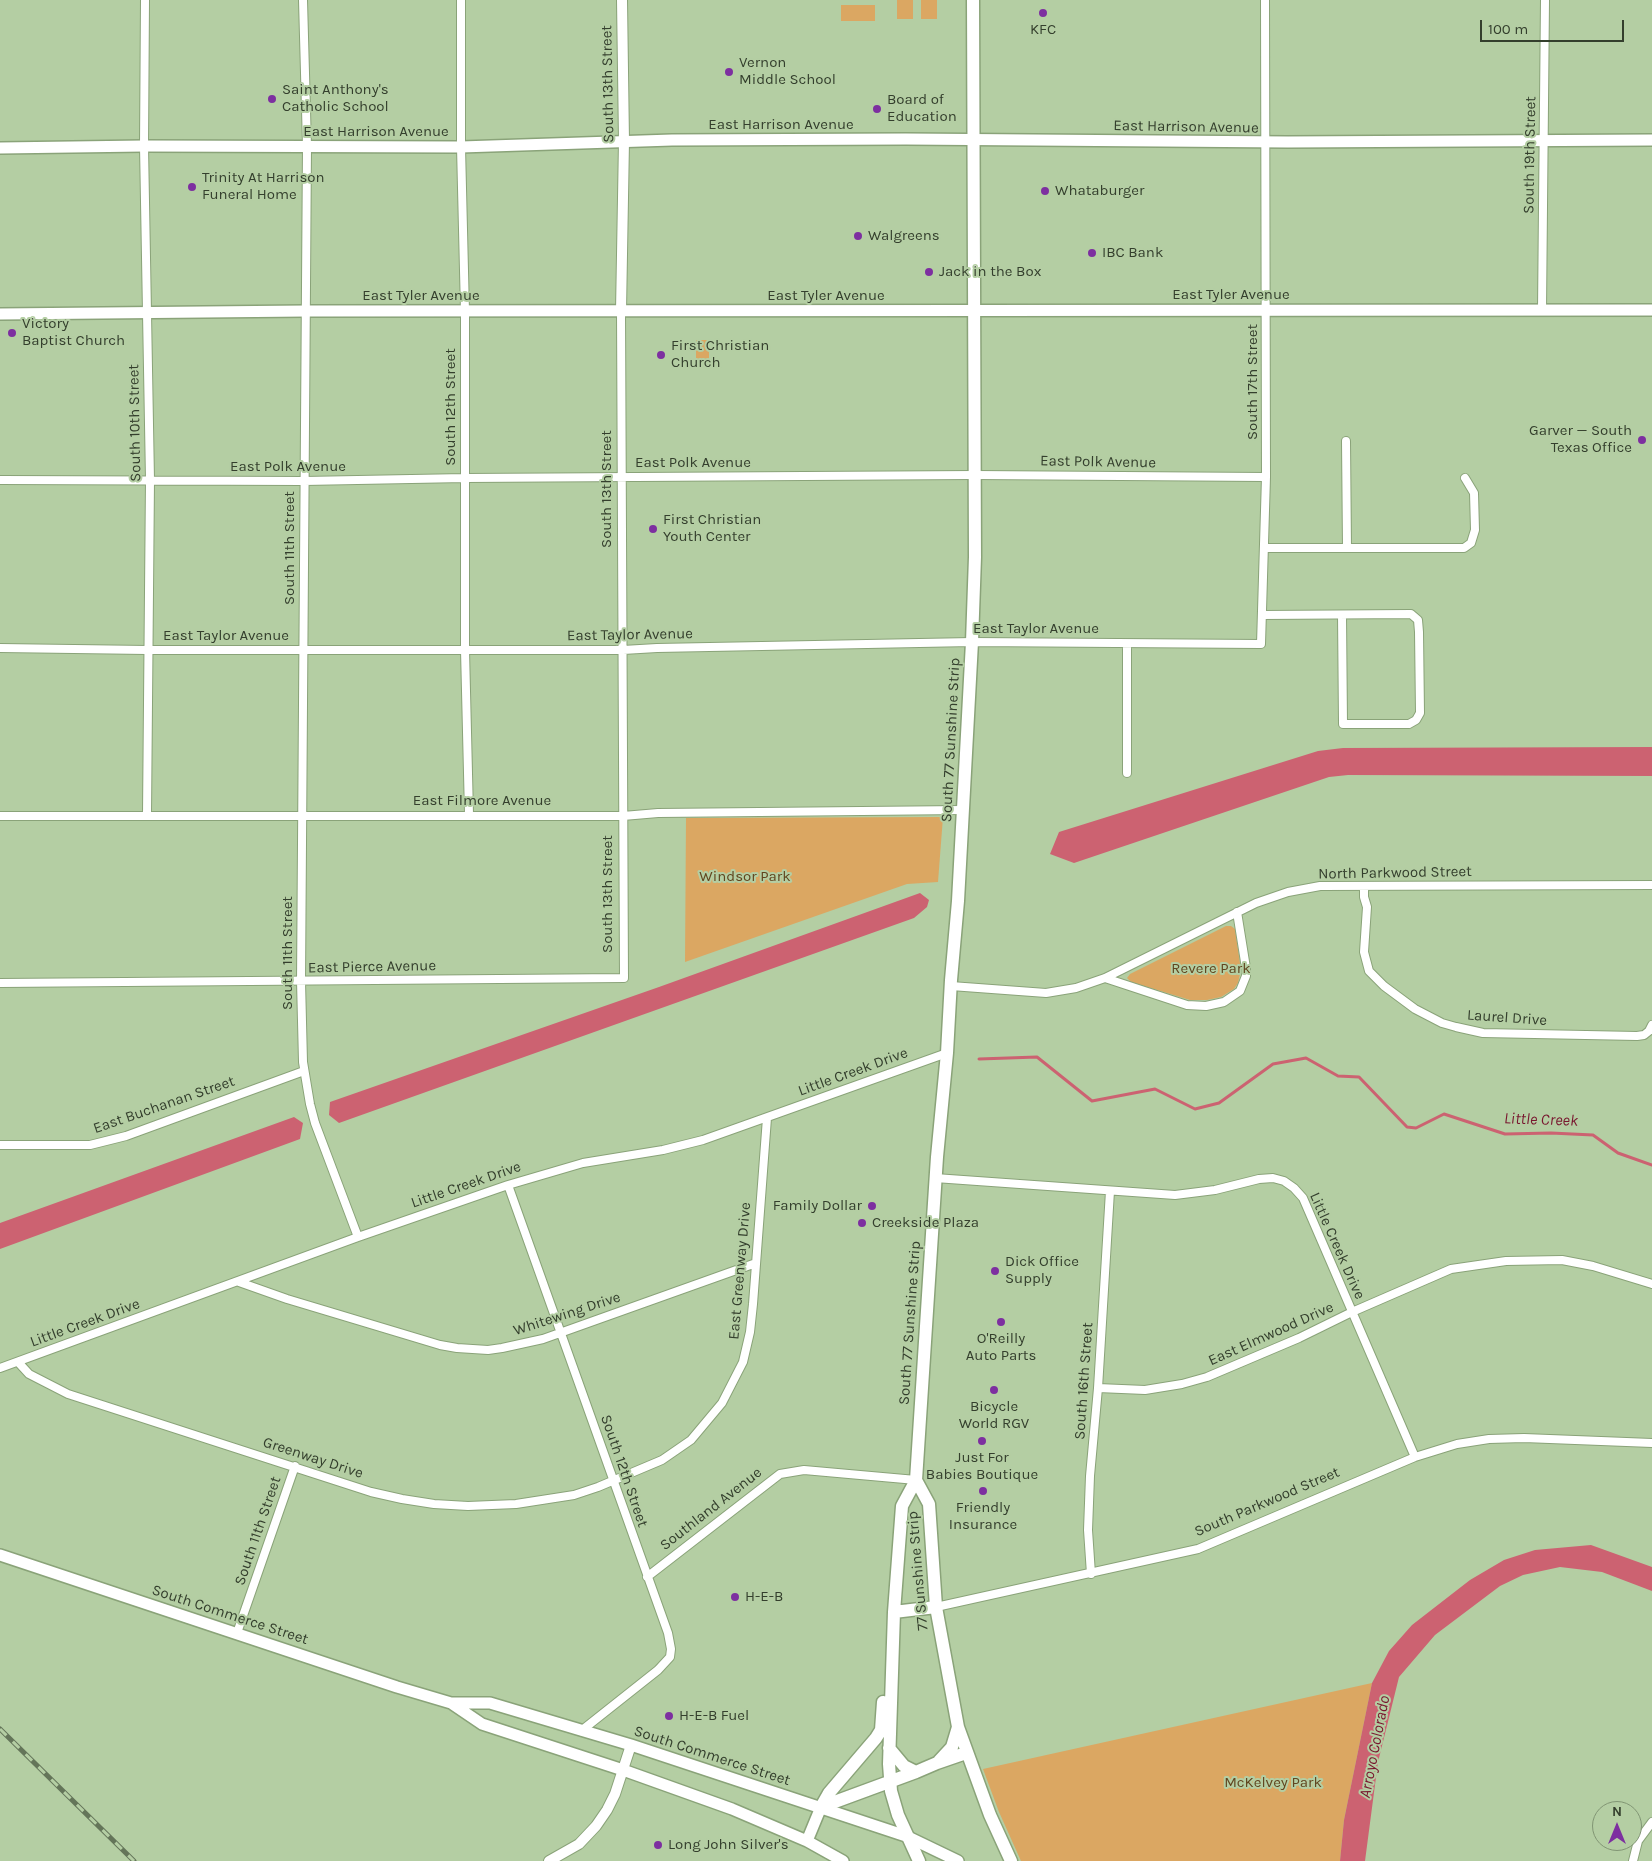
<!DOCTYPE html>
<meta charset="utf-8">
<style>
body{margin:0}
#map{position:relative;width:1652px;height:1861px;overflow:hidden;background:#b4cea3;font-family:Karla,sans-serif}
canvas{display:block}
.north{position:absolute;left:1592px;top:1801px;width:50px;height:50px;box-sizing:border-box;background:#b4cea3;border:1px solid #819574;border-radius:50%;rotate:0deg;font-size:14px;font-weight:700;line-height:20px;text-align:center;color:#343f2d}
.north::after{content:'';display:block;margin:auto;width:18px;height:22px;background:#7d2fa0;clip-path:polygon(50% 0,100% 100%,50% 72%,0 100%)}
.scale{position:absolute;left:1480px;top:20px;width:144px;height:22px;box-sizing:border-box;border:2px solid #343f2d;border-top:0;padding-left:6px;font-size:15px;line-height:18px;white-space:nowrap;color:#343f2d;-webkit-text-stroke:4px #b4cea3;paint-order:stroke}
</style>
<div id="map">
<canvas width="1652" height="1861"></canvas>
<div class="north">N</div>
<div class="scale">100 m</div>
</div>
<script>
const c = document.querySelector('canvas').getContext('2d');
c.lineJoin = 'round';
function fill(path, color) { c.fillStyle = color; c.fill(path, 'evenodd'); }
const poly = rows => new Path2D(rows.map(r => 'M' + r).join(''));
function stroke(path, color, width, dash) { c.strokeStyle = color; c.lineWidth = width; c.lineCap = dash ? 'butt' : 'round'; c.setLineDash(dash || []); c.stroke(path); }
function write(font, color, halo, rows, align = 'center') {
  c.font = font + ' Karla,sans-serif'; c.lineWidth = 4; c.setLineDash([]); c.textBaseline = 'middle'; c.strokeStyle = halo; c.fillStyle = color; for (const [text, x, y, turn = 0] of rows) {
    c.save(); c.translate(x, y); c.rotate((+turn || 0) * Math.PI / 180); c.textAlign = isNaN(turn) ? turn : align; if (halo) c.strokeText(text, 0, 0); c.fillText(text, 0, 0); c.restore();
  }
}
const green = poly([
 [897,0,913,0,913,19,897,19],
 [921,0,937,0,937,19,921,19],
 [841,5,875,5,875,21,841,21],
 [709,340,709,362,696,362,696,340],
 [943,817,938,882,907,884,685,962,686,818],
 [1226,926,1231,926,1235,929,1241,970,1238,983,1234,989,1221,997,1207,1000,1190,1000,1131,982,1127,978,1130,974],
 [1372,1683,1344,1820,1340,1861,1021,1861,999,1812,983,1769]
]);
const water = poly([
 [1652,747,1652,776,1348,775,1329,777,1074,863,1050,854,1059,832,1318,751,1343,748],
 [920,893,929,900,927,907,914,918,339,1123,329,1115,330,1102,659,987],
 [294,1117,303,1123,300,1139,0,1249,0,1223],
 [1591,1545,1652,1567,1652,1591,1602,1572,1560,1567,1523,1575,1500,1586,1435,1635,1399,1677,1378,1762,1365,1861,1340,1861,1344,1820,1372,1683,1389,1651,1412,1625,1470,1580,1504,1560,1535,1550]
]);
const stream = poly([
 [979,1059,1037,1057,1092,1101,1155,1089,1195,1109,1219,1103,1273,1064,1306,1058,1338,1076,1359,1077,1407,1127,1416,1128,1444,1114,1505,1134,1551,1133,1593,1135,1618,1153,1652,1165]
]);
const minor = poly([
 [145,0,144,146,150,480,147,814],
 [303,0,307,146,301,981,303,1062,310,1104,315,1123,358,1237],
 [461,0,461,147,465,312,465,650,469,814],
 [1542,310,1545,0],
 [1346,441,1347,548],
 [0,480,304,481,465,478,975,475,1266,477],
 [1264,548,1464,548,1471,543,1475,530,1474,493,1465,478],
 [1262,615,1411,614,1418,620,1419,632,1420,713,1416,720,1409,724,1343,724,1342,615],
 [0,648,147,650,623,650,657,648,972,642,1261,644,1266,477,1265,0],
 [1127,773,1127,644],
 [0,816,623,816,658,813,963,810],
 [1364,886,1364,897,1367,907,1364,952,1369,971,1384,986,1415,1009,1442,1023,1456,1027,1483,1033,1637,1036,1644,1035,1649,1031,1652,1025],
 [1105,978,1187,1005,1206,1006,1224,1002,1240,991,1246,976,1246,968,1237,912],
 [0,983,624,978,621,311],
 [951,986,1046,993,1076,988,1105,978,1256,903,1288,892,1320,886,1652,885],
 [0,1145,90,1145,126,1136,304,1071],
 [935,1178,1175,1195,1215,1190,1259,1179,1273,1178,1284,1181,1294,1188,1303,1198,1415,1457],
 [508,1185,668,1633,671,1649,670,1657,658,1670,581,1731],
 [239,1282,287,1299,440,1345,457,1348,488,1350,502,1348,543,1339,756,1263],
 [18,1362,29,1374,68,1394,371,1492,402,1499,434,1504,468,1506,516,1504,574,1495,598,1487,662,1460,691,1440,722,1403,743,1362,750,1332,753,1304,767,1118],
 [0,1368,358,1237,508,1185,583,1163,663,1150,703,1140,947,1053],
 [1098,1388,1145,1390,1182,1384,1207,1377,1299,1338,1352,1312,1451,1269,1506,1261,1562,1260,1593,1266,1652,1284],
 [1091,1574,1088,1530,1090,1476,1098,1388,1110,1191],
 [647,1577,780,1474,804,1470,916,1480],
 [936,1607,1198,1549,1415,1457,1457,1444,1489,1439,1524,1438,1652,1443],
 [237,1633,295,1466],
 [1633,1861,1638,1841,1652,1822]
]);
const tertiary = poly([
 [621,311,624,141,622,0],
 [549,1861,579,1844,596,1826,607,1810,615,1794,631,1745]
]);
const secondary = poly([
 [0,148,144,146,461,147,672,140,906,139,1288,142,1652,140],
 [0,314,306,311,1652,310],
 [0,1555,397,1687,451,1703,490,1703,631,1745,906,1836,958,1861],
 [451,1703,482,1724,623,1770,732,1809,807,1841,843,1861],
 [807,1841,821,1807]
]);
const primary = poly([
 [916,1480,929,1504,936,1607,958,1727,990,1815,1011,1861],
 [894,1612,936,1607],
 [889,1748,904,1766,916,1772],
 [939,1761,952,1747,958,1727],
 [821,1807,829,1793,876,1738,881,1730,883,1702],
 [821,1807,916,1772,937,1763,966,1753],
 [919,1861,898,1815,891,1791,889,1764,894,1612,902,1506,916,1480,937,1157,947,1053,951,980,958,901,972,642,975,557,973,0]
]);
const rail = poly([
 [0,1729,134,1861]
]);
const markers = [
 [1043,13,5,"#7d2fa0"],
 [729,72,5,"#7d2fa0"],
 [272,99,5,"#7d2fa0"],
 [877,109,5,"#7d2fa0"],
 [192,187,5,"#7d2fa0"],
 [1045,191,5,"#7d2fa0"],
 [858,236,5,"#7d2fa0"],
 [1092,253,5,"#7d2fa0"],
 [929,272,5,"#7d2fa0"],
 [12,333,5,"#7d2fa0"],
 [661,355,5,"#7d2fa0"],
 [1642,440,5,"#7d2fa0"],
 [653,529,5,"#7d2fa0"],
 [872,1206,5,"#7d2fa0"],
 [862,1223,5,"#7d2fa0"],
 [995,1271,5,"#7d2fa0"],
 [1001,1322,5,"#7d2fa0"],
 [994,1390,5,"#7d2fa0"],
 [982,1441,5,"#7d2fa0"],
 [983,1491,5,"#7d2fa0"],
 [735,1597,5,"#7d2fa0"],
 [669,1716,5,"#7d2fa0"],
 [658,1845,5,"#7d2fa0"]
];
const poiNames = [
 ["KFC",1043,30,"center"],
 ["Vernon",739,63],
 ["Middle School",739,80],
 ["Saint Anthony's",282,90],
 ["Catholic School",282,107],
 ["Board of",887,100],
 ["Education",887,117],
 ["Trinity At Harrison",202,178],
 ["Funeral Home",202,195],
 ["Whataburger",1055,191],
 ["Walgreens",868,236],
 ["IBC Bank",1102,253],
 ["Jack in the Box",939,272],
 ["Victory",22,324],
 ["Baptist Church",22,341],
 ["First Christian",671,346],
 ["Church",671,363],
 ["Garver — South",1632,431,"right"],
 ["Texas Office",1632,448,"right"],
 ["First Christian",663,520],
 ["Youth Center",663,537],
 ["Family Dollar",862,1206,"right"],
 ["Creekside Plaza",872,1223],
 ["Dick Office",1005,1262],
 ["Supply",1005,1279],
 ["O'Reilly",1001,1339,"center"],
 ["Auto Parts",1001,1356,"center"],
 ["Bicycle",994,1407,"center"],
 ["World RGV",994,1424,"center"],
 ["Just For",982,1458,"center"],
 ["Babies Boutique",982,1475,"center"],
 ["Friendly",983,1508,"center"],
 ["Insurance",983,1525,"center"],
 ["H-E-B",745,1597],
 ["H-E-B Fuel",679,1716],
 ["Long John Silver's",668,1845]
];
const streetNames = [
 ["South 13th Street",608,84,-91],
 ["East Harrison Avenue",781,125],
 ["East Harrison Avenue",1186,127,1],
 ["East Harrison Avenue",376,132],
 ["South 19th Street",1530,155,-89],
 ["East Tyler Avenue",1231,295],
 ["East Tyler Avenue",421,296],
 ["East Tyler Avenue",826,296],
 ["South 17th Street",1253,382,-90],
 ["South 12th Street",451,407,-90],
 ["South 10th Street",135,423,-91],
 ["East Polk Avenue",1098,462,1],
 ["East Polk Avenue",693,463],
 ["East Polk Avenue",288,467],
 ["South 13th Street",607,489,-90],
 ["South 11th Street",290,548,-90],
 ["East Taylor Avenue",1036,629],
 ["East Taylor Avenue",630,635,-1],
 ["East Taylor Avenue",226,636],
 ["South 77 Sunshine Strip",951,740,-87],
 ["East Filmore Avenue",482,801],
 ["North Parkwood Street",1395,873,-1],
 ["South 13th Street",608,894,-90],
 ["South 11th Street",288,953,-90],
 ["East Pierce Avenue",372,967,-1],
 ["Laurel Drive",1507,1018,4],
 ["Little Creek Drive",853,1072,-20],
 ["East Buchanan Street",164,1105,-19],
 ["Little Creek Drive",466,1185,-19],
 ["Little Creek Drive",1337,1246,66],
 ["East Greenway Drive",740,1271,-85],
 ["Whitewing Drive",567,1314,-18],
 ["Little Creek Drive",85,1323,-20],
 ["South 77 Sunshine Strip",910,1323,-86],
 ["East Elmwood Drive",1271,1334,-24],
 ["South 16th Street",1084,1381,-86],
 ["Greenway Drive",313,1458,18],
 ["South 12th Street",624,1471,71],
 ["South Parkwood Street",1267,1502,-23],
 ["Southland Avenue",711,1509,-38],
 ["South 11th Street",258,1531,-71],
 ["77 Sunshine Strip",918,1571,-95],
 ["South Commerce Street",230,1615,18],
 ["South Commerce Street",712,1756,18]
];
const parkNames = [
 ["Windsor Park",745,877],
 ["Revere Park",1211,969],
 ["McKelvey Park",1273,1783]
];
const waterNames = [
 ["Little Creek",1541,1120,2],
 ["Arroyo Colorado",1375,1747,-79]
];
fill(green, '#dba762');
fill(water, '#cc6271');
stroke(stream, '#cc6271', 3);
stroke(minor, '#8aa379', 10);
stroke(tertiary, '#8aa379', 12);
stroke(secondary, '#8aa379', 14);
stroke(primary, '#8aa379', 15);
stroke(minor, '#fff', 8);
stroke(tertiary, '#fff', 10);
stroke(secondary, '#fff', 11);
stroke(primary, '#fff', 12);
stroke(rail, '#647559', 5);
stroke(rail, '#b4cea3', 3, [9]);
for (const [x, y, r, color] of markers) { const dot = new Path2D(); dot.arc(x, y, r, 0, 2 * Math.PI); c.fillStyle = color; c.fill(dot); stroke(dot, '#b4cea3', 2); }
write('15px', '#343f2d', '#b4cea3', poiNames, 'left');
write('15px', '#343f2d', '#b4cea3', streetNames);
write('15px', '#61451f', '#b4cea3', parkNames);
write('italic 16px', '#78162e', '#b4cea3', waterNames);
</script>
